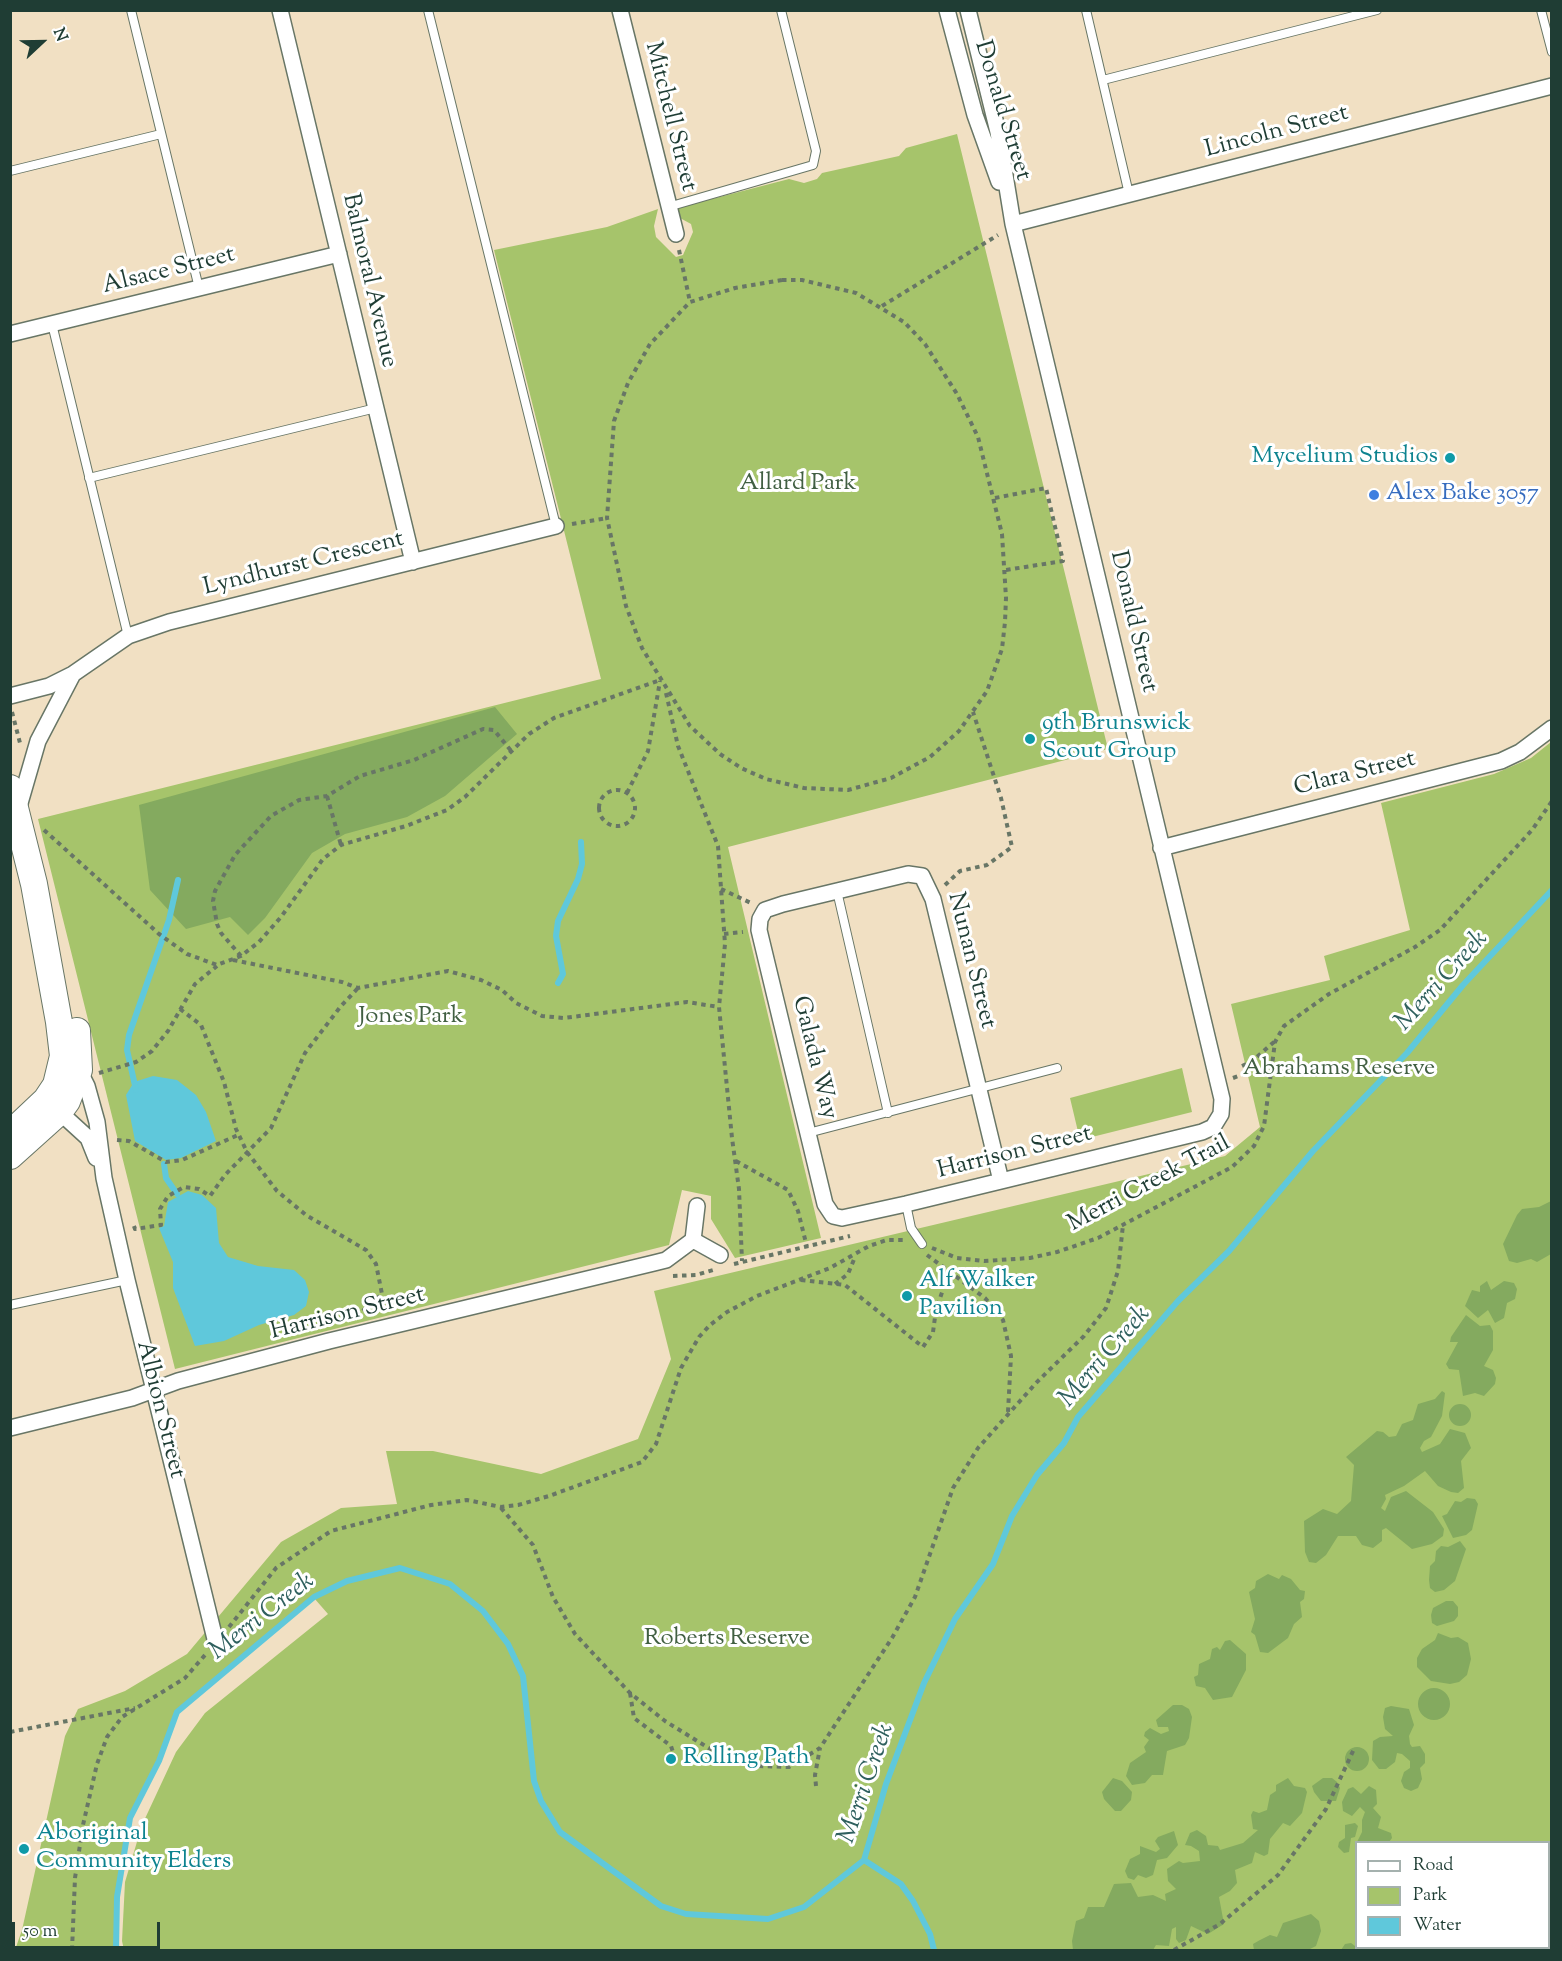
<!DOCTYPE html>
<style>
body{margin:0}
#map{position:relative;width:1562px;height:1961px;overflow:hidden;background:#f1e0c3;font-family:"Sorts Mill Goudy",serif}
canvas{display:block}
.frame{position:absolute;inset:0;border:12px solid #1f3d34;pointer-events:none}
.legend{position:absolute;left:1355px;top:1841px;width:195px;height:108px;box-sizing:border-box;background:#fff;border:2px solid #a5b1ae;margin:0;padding:8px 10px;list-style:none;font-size:18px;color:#1f3d34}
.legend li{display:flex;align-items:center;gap:12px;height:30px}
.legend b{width:30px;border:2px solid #a5b1ae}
.north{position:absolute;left:12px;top:12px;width:60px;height:60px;-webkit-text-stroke:4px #fff;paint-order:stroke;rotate:68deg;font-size:16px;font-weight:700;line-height:24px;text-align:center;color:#1f3d34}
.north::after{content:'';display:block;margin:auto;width:21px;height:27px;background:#1f3d34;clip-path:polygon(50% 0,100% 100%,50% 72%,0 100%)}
.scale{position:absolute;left:12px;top:1922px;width:148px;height:27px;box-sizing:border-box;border:3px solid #1f3d34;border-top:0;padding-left:8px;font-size:18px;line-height:21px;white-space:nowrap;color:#1f3d34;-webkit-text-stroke:4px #fff;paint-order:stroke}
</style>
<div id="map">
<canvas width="1562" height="1961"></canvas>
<div class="frame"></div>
<ul class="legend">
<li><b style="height:8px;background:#fff"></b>Road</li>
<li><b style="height:16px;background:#a6c46b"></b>Park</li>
<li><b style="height:16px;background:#5fc8db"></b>Water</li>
</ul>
<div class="north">N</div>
<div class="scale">50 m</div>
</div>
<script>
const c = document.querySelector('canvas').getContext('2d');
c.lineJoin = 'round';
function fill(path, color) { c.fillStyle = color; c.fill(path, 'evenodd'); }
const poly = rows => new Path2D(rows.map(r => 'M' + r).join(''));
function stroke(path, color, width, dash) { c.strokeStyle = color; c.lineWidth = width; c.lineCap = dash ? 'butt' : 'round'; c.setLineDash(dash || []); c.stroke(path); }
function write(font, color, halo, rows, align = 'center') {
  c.font = font + ' "Sorts Mill Goudy",serif'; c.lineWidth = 6; c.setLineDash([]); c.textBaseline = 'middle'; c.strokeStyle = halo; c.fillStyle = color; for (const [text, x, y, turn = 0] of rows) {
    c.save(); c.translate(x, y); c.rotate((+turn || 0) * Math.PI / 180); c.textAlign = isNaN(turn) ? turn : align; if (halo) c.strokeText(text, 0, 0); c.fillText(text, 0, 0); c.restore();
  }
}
const green = poly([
 [957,134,1108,749,728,847,821,1238,735,1258,711,1219,711,1196,682,1190,669,1245,175,1369,38,819,601,679,494,250,607,227,658,209,654,226,656,237,676,257,683,255,693,232,691,224,680,218,677,208,789,179,804,183,817,179,822,173,899,156,906,148],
 [1551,742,1551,1950,124,1950,122,1941,125,1882,142,1825,176,1752,205,1713,328,1614,314,1598,177,1712,159,1761,130,1818,117,1897,116,1950,15,1950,22,1930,65,1736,78,1709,125,1691,187,1654,281,1542,341,1508,397,1504,386,1451,433,1451,541,1474,638,1439,671,1359,654,1291,1225,1156,1260,1127,1231,1004,1330,980,1324,956,1410,930,1381,803,1494,774,1531,758],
 [1356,1842,1548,1842,1548,1948,1356,1948],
 [1182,1068,1192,1112,1080,1140,1070,1098]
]);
const forest = poly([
 [495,707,517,734,445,796,407,817,345,834,312,853,265,918,248,935,230,917,186,929,150,890,139,805],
 [1551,1201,1551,1254,1537,1262,1531,1259,1517,1263,1509,1261,1503,1244,1517,1215,1522,1209,1539,1207],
 [1487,1281,1491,1290,1504,1281,1514,1283,1517,1289,1515,1299,1507,1303,1504,1318,1495,1323,1488,1310,1478,1318,1465,1306,1472,1290,1480,1292,1480,1286],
 [1466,1315,1480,1326,1490,1325,1493,1331,1493,1350,1484,1366,1493,1370,1496,1378,1495,1384,1484,1396,1475,1393,1463,1396,1459,1370,1449,1369,1446,1364,1458,1342,1450,1342,1451,1337],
 [1442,1391,1445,1393,1442,1416,1431,1437,1424,1441,1420,1448,1422,1452,1440,1444,1450,1429,1465,1433,1471,1448,1461,1461,1464,1488,1458,1493,1451,1492,1438,1486,1425,1471,1404,1486,1385,1495,1386,1499,1381,1508,1385,1511,1391,1497,1406,1491,1433,1512,1444,1529,1443,1536,1432,1544,1412,1549,1386,1528,1382,1530,1382,1541,1373,1548,1362,1545,1356,1536,1338,1536,1326,1555,1316,1563,1309,1562,1305,1552,1304,1521,1323,1509,1337,1514,1351,1501,1354,1465,1346,1457,1377,1431,1383,1432,1389,1437,1396,1436,1402,1424,1413,1420,1418,1404,1435,1399],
 '1449 1415a11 11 0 1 1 22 0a11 11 0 1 1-22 0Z',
 [1467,1498,1475,1499,1478,1504,1472,1530,1466,1535,1453,1538,1442,1516,1447,1514,1455,1501,1461,1502],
 [1460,1541,1466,1549,1455,1581,1444,1590,1435,1592,1430,1588,1429,1580,1430,1566,1435,1561,1436,1551,1441,1546,1448,1547],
 [1268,1574,1279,1579,1282,1575,1291,1579,1300,1590,1305,1591,1304,1599,1300,1602,1302,1617,1294,1624,1288,1638,1268,1653,1260,1652,1255,1635,1251,1632,1255,1619,1249,1592,1255,1588,1256,1581],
 [1446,1601,1453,1601,1458,1607,1458,1616,1454,1621,1437,1626,1432,1623,1431,1615,1433,1608],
 [1438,1633,1451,1638,1458,1637,1468,1643,1471,1659,1467,1675,1459,1682,1450,1684,1431,1681,1417,1667,1417,1658,1422,1649,1435,1640],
 [1230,1640,1246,1654,1246,1670,1232,1697,1213,1700,1205,1688,1196,1686,1194,1677,1198,1675,1199,1664,1210,1659,1212,1649,1217,1647,1220,1650,1225,1641],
 '1418 1704a16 16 0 1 1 32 0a16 16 0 1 1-32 0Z',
 [1173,1705,1182,1705,1189,1709,1192,1717,1189,1738,1185,1745,1167,1751,1163,1775,1152,1775,1145,1783,1132,1785,1126,1776,1130,1763,1146,1752,1144,1747,1149,1740,1144,1736,1145,1732,1150,1728,1161,1734,1169,1731,1168,1727,1158,1727,1156,1720],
 [1391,1706,1409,1709,1414,1725,1409,1736,1410,1744,1412,1747,1420,1746,1425,1754,1425,1763,1420,1768,1422,1779,1418,1788,1411,1791,1404,1788,1401,1781,1404,1772,1410,1768,1410,1761,1402,1754,1397,1753,1395,1762,1386,1769,1379,1769,1372,1760,1373,1741,1380,1737,1393,1736,1385,1729,1383,1717,1385,1708],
 '1345 1759a12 12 0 1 1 24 0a12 12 0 1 1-24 0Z',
 [1113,1778,1122,1781,1132,1792,1131,1800,1121,1811,1115,1811,1104,1799,1102,1792],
 [1288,1778,1294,1786,1305,1788,1307,1792,1302,1813,1290,1826,1283,1823,1270,1839,1268,1854,1264,1856,1255,1852,1252,1863,1235,1870,1237,1883,1230,1891,1219,1897,1224,1924,1208,1934,1191,1926,1186,1940,1179,1943,1176,1939,1176,1927,1172,1929,1169,1946,1156,1945,1153,1950,1073,1950,1072,1941,1076,1921,1084,1918,1088,1907,1104,1907,1114,1884,1131,1883,1138,1897,1153,1895,1166,1901,1165,1894,1176,1889,1168,1881,1167,1869,1179,1861,1183,1863,1200,1861,1199,1851,1191,1846,1185,1845,1190,1833,1197,1830,1206,1836,1208,1845,1218,1846,1220,1850,1243,1843,1258,1830,1253,1829,1251,1815,1253,1811,1259,1813,1267,1810,1270,1795,1276,1791,1276,1785],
 [1323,1778,1332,1778,1337,1782,1340,1788,1336,1801,1321,1801,1314,1792,1312,1786],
 [1369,1786,1376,1790,1377,1804,1373,1808,1381,1817,1378,1828,1391,1833,1392,1838,1389,1842,1357,1842,1362,1832,1362,1820,1365,1812,1360,1807,1352,1816,1343,1811,1342,1802,1348,1789,1353,1787,1361,1794],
 [1355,1823,1358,1826,1355,1837,1351,1838,1349,1852,1344,1853,1338,1847,1339,1842,1345,1838,1345,1825],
 [1174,1831,1178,1845,1167,1858,1157,1860,1153,1875,1146,1878,1138,1875,1134,1880,1128,1878,1125,1871,1130,1859,1140,1854,1140,1846,1156,1852,1160,1849,1155,1841,1158,1837],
 [1311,1914,1319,1921,1321,1931,1316,1946,1308,1950,1254,1950,1253,1944,1260,1940,1270,1935,1277,1937,1283,1923],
 [1356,1941,1356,1948,1375,1948,1375,1950,1341,1950,1345,1944,1351,1943,1355,1946]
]);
const water = poly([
 [153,1076,177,1080,196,1095,206,1112,216,1141,181,1158,166,1160,135,1141,126,1095,134,1082],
 [188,1191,202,1195,216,1208,219,1243,228,1257,258,1266,294,1270,305,1280,309,1292,306,1306,294,1315,259,1325,224,1341,195,1346,173,1288,173,1262,159,1228,164,1226,168,1202]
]);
const stream = poly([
 [558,983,563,974,556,936,558,921,578,879,582,864,581,842],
 [136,1090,127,1050,129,1035,169,920,178,880],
 [164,1164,166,1178,177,1194],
 [864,1860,901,1884,913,1901,930,1934,934,1950],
 [116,1950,117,1897,130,1818,159,1761,177,1712,314,1597,347,1581,400,1568,450,1584,483,1611,508,1644,523,1676,534,1781,541,1801,560,1832,661,1906,686,1914,768,1919,804,1907,864,1860,886,1784,924,1683,955,1619,993,1564,1012,1516,1037,1475,1064,1443,1078,1417,1178,1301,1229,1251,1313,1151,1407,1053,1463,985,1552,890]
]);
const path = poly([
 [679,250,690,302],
 [782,280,802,280,856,293,904,322,925,344,957,394,978,437,1002,534,1006,598,1005,622,1002,649,987,691,959,731,930,757,891,778,848,790,804,788,766,779,741,768,720,754,690,726,642,648,626,606,607,518,614,421,628,383,650,344,690,302,735,288,782,280],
 [882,306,998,235],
 [995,498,1046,488,1063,561,1006,570],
 [572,524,607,518],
 [666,693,678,746,718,846,725,944,719,1007,732,1138,739,1189,742,1261],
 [12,712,20,743],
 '599 808a18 18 0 1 1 36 0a18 18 0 1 1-36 0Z',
 [627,793,648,751,660,681],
 [327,796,341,845],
 [44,830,159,934,187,954,217,965,241,956,259,942,281,917,323,859,341,845,406,826,447,810,465,797,529,734,554,718,660,680],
 [945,885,960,871,987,865,1012,847,1001,798,973,712],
 [721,889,751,903],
 [724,934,743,932],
 [241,956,221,933,217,924,213,901,215,891,235,855,271,816,299,800,327,796,360,776,414,760,483,729,494,730,512,752],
 [233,960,342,982,358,988,448,971,481,980,502,990,516,1003,542,1016,564,1018,687,1002,719,1007],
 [180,1009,201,1025,224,1082,236,1129,247,1152,277,1191,306,1215,366,1250,376,1264,382,1294,358,1315],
 [1242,1066,1251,1062,1274,1042],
 [99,1073,136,1062,152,1051,168,1031,195,984,217,966],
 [1233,1078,1244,1074],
 [117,1140,129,1141,166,1162,182,1160,238,1135],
 [736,1161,788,1190,798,1211,807,1247],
 [134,1226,135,1229,161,1225,160,1209,168,1196,184,1187,199,1189,210,1196,225,1175,271,1128,305,1053,341,1006,358,988],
 [932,1248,957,1258,984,1261,1030,1258,1057,1252,1098,1238,1232,1167,1254,1146,1264,1126,1275,1042,1284,1026,1329,994,1415,947,1440,930,1532,830,1552,801],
 [927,1255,985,1298,1003,1320,1011,1356,1008,1412],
 [734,1264,850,1236],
 [673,1276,696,1275,713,1270],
 [801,1280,845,1285,923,1347,933,1332,936,1310,949,1272],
 [835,1284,848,1274,855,1257],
 [501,1508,533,1545,553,1597,575,1634,630,1693,665,1721,715,1752,757,1766,789,1767,820,1748,892,1638,915,1597,953,1488,978,1448,1037,1382,1084,1336,1106,1308,1118,1271,1123,1225],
 [229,1627,276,1568,331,1531,431,1505,467,1500,501,1507,518,1505,549,1496,642,1462,656,1444,681,1368,699,1337,710,1325,727,1312,757,1296,830,1268,869,1246,887,1240,905,1240],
 [630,1693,634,1718,671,1746,674,1755,671,1759],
 [10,1732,135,1708],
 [816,1786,815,1775,820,1748],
 [72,1950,75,1878,83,1825,97,1764,107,1737,122,1717,185,1678,205,1655],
 [1174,1950,1220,1924,1278,1875,1326,1809,1354,1749]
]);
const lane = poly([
 [131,10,199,288],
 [428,10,556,526],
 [1086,10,1129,194],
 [1541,10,1552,52],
 [1103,80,1377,10],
 [10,171,161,134],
 [668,207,813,165,816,151,781,10],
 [52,324,128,636],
 [89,478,376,408],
 [837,891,888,1113],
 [808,1133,1057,1068],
 [906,1204,911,1228,922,1244],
 [10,1305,127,1280]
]);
const street = poly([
 [280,10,413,562],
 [620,10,676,234],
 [947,10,975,115,999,182],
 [968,10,998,132,1013,224,1222,1099,1221,1114,1213,1127,1202,1132,1001,1181,906,1204,842,1218,833,1216,825,1204,759,930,760,919,765,910,783,904,908,874,922,876,933,899,1001,1181],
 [1013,224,1552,86],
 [10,334,339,254],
 [10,696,49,686,73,674,128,636,169,622,556,526],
 [18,810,38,741,73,674],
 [1161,848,1501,761,1520,752,1552,728],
 [79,1070,87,1086,97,1122,104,1178,127,1280,216,1643],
 [53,1106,88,1138,96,1158],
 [693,1240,697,1206],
 [10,1428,132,1398,178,1381,329,1341,654,1263,666,1260,693,1240,720,1255]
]);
const primary = poly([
 [10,788,34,884,59,1022,63,1056,56,1085,46,1100,10,1134],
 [10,1156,59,1112,67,1101,79,1070,77,1031]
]);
const markers = [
 [1450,458,6,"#0f9aa8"],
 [1374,495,6,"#3f7fe0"],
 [1030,739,6,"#0f9aa8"],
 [907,1296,6,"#0f9aa8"],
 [671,1759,6,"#0f9aa8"],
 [24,1849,6,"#0f9aa8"]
];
const streetNames = [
 ["Donald Street",1001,111,73],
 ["Mitchell Street",669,117,76],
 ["Lincoln Street",1277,133,-15],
 ["Alsace Street",169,272,-14],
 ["Balmoral Avenue",368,281,77],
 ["Lyndhurst Crescent",304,565,-14],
 ["Donald Street",1132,622,77],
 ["Clara Street",1355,775,-14],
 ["Nunan Street",970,961,76],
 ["Galada Way",813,1058,76],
 ["Harrison Street",1015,1154,-14],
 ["Merri Creek Trail",1150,1185,-28],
 ["Harrison Street",348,1315,-14],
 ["Albion Street",159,1410,76]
];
const cultureNames = [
 ["Mycelium Studios",1438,458,"right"],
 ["9th Brunswick",1042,725],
 ["Scout Group",1042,753],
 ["Alf Walker",919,1282],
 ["Pavilion",919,1310],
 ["Rolling Path",683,1759],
 ["Aboriginal",36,1835],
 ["Community Elders",36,1863]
];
const parkNames = [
 ["Allard Park",798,485],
 ["Jones Park",411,1018],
 ["Abrahams Reserve",1339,1070],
 ["Roberts Reserve",727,1640]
];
const shopNames = [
 ["Alex Bake 3057",1386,495]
];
const waterNames = [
 ["Merri Creek",1443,982,-48],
 ["Merri Creek",1106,1358,-49],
 ["Merri Creek",263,1618,-38],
 ["Merri Creek",868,1784,-71]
];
fill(green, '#a6c46b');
fill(forest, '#84aa5f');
fill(water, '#5fc8db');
stroke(stream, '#5fc8db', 6);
stroke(lane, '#687666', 10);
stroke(street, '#687666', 18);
stroke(primary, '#687666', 28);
stroke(path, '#687666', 4, [4.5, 4.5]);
stroke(lane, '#fff', 8);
stroke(street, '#fff', 15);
stroke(primary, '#fff', 26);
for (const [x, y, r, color] of markers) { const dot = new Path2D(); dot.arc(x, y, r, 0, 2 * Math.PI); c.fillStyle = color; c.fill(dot); stroke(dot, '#fff', 2); }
write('24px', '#1f3d34', '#fff', streetNames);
write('24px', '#0d838f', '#fff', cultureNames, 'left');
write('24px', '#415f42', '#fff', parkNames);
write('24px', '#366cbe', '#fff', shopNames, 'left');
write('italic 26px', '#2f605e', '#fff', waterNames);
</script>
